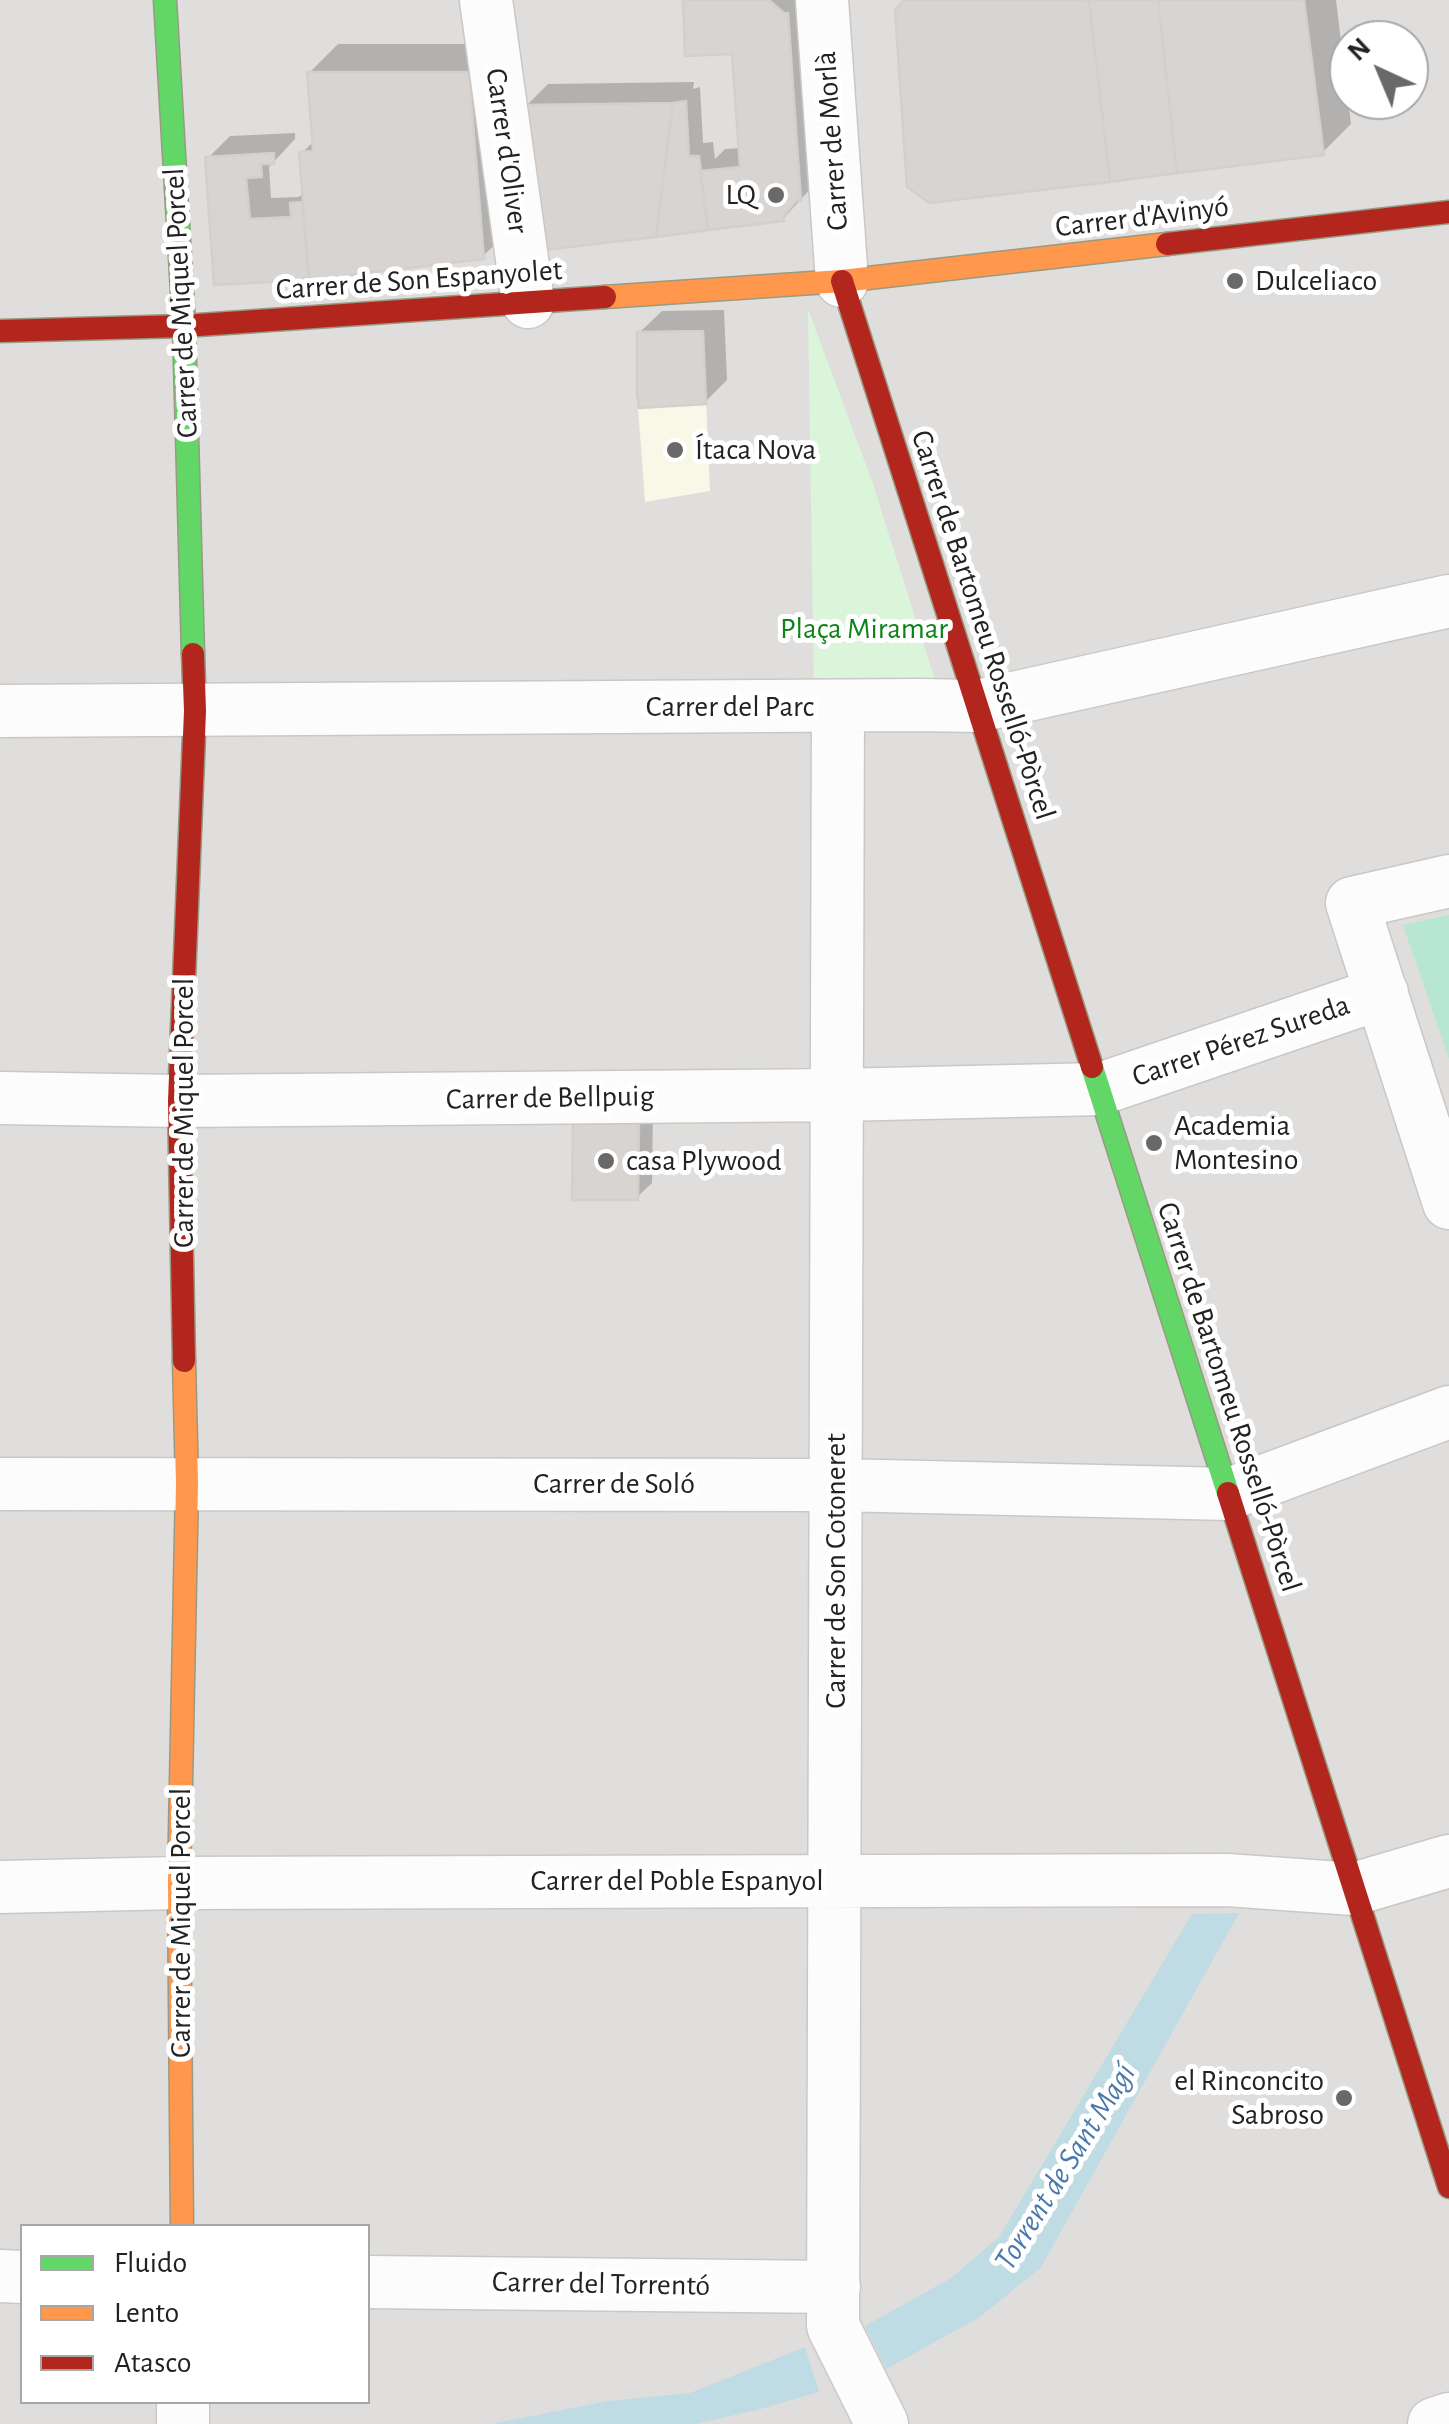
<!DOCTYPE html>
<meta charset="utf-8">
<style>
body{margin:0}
#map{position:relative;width:1449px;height:2424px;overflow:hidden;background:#f0eeeb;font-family:"Alegreya Sans",sans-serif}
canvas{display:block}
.legend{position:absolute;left:20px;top:2224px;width:350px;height:180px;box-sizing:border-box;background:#fff;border:2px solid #a7a7a7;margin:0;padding:12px 18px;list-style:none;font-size:30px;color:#222}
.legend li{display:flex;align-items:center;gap:20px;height:50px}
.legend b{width:50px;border:2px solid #a7a7a7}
.north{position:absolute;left:1329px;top:20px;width:100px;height:100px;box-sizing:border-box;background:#fff;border:2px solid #a7a7a7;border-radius:50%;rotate:316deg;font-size:28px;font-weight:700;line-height:40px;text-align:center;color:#222}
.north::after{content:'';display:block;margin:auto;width:35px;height:45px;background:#6a6968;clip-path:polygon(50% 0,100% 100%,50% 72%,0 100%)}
</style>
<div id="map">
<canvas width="1449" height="2424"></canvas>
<ul class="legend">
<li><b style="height:12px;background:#63d668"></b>Fluido</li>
<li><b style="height:12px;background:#ff974d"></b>Lento</li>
<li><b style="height:12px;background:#b3261e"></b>Atasco</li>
</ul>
<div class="north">N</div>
</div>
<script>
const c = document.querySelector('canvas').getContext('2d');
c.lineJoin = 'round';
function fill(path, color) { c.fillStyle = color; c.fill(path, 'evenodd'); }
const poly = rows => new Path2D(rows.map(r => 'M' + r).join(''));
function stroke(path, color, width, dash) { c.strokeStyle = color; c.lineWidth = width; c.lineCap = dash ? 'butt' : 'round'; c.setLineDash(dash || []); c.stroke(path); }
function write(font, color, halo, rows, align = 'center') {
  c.font = font + ' "Alegreya Sans",sans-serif'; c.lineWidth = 10; c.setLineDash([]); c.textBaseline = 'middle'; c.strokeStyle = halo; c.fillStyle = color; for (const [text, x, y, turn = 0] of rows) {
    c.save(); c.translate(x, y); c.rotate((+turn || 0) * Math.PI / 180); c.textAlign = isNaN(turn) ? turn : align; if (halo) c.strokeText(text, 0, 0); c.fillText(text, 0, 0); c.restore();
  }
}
const residential = poly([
 [0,0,1449,0,1449,2424,0,2424],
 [1349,40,1409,40,1409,100,1349,100],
 [22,2226,368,2226,368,2402,22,2402]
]);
const education = poly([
 [703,331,710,491,645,502,637,393,637,332]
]);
const park = poly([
 [808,309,872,481,935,680,814,690]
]);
const pitch = poly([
 [1449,915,1449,1059,1403,925]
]);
const water = poly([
 [1239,1913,1041,2267,980,2317,886,2369,865,2326,951,2278,999,2237,1192,1914],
 [805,2347,819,2392,757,2410,695,2424,491,2424,608,2401,690,2393]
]);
const shadow = poly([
 [686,0,810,0,822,176,783,219,526,106,548,84,694,82,693,89,700,87,703,143,713,142,715,159,725,149,741,148,734,51],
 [908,0,1336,0,1351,124,1322,153],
 [338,44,497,44,512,228,483,256,309,278,217,282,208,158,230,136,295,133,295,139,269,167,271,198,299,197,305,191,302,153,315,140,310,72],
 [724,310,727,380,705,402,639,333,662,311],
 [653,1109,652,1183,637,1197,575,1124]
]);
const building = poly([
 [683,0,769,0,784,13,788,13,801,201,797,200,783,217,784,221,708,230,700,171,740,167,732,54,685,56,683,0],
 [904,0,1089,0,1110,182,929,203,907,187,895,10,904,0],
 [1089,0,1158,0,1177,173,1110,182,1089,0],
 [1158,0,1304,0,1324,155,1177,173,1158,0],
 [307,72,469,72,484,259,309,280,299,152,313,151,307,72],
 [686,101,689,156,699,156,708,230,656,237,673,103,686,101],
 [673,103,656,237,535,251,524,105,673,103],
 [274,153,274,164,261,164,262,177,246,178,250,219,291,217,290,203,302,202,309,280,214,285,205,157,274,153],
 [703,331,706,404,639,408,637,393,637,332,703,331],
 [573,1123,639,1123,638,1200,572,1200,573,1123]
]);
const street = poly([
 [486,0,528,302],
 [822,0,842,281],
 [838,706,833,2326,882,2424],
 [0,711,918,705,978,706,1449,601],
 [1449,881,1352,903,1449,1203],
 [0,1098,179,1101,838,1095,1100,1089,1382,993],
 [0,1484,837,1485,1229,1494,1449,1412],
 [0,1887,179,1883,1227,1880,1354,1889,1449,1861],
 [0,2276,22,2277],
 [368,2282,834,2287],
 [183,2424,183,2402],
 [1434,2424,1449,2419]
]);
const fast = poly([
 [165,0,184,326,193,654],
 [1092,1067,1228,1493]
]);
const slow = poly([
 [605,297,842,281,1167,244],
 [182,2226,179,1883,187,1483,184,1361]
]);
const jam = poly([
 [1167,244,1449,212],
 [842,281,1092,1067],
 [0,331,184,326,605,297],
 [184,1361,179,1101,195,711,193,654],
 [1228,1493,1449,2187]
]);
const markers = [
 [776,195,10,"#6a6968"],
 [1235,281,10,"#6a6968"],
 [675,450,10,"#6a6968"],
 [1154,1143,10,"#6a6968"],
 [606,1161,10,"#6a6968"],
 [1344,2098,10,"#6a6968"]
];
const streetNames = [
 ["Carrer de Morlà",832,141,-94],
 ["Carrer d'Oliver",507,151,82],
 ["Carrer d'Avinyó",1142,217,-7],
 ["Carrer de Son Espanyolet",419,280,-4],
 ["Carrer de Miquel Porcel",181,303,-93],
 ["Carrer de Bartomeu Rosselló-Pòrcel",983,625,72],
 ["Carrer del Parc",730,707],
 ["Carrer Pérez Sureda",1241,1041,-19],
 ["Carrer de Bellpuig",550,1098,-1],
 ["Carrer de Miquel Porcel",184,1113,-90],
 ["Carrer de Bartomeu Rosselló-Pòrcel",1229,1397,72],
 ["Carrer de Soló",614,1484],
 ["Carrer de Son Cotoneret",836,1571,-90],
 ["Carrer del Poble Espanyol",677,1881],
 ["Carrer de Miquel Porcel",181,1923,-90],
 ["Carrer del Torrentó",601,2284,1]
];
const poiNames = [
 ["LQ",756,195,"right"],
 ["Dulceliaco",1255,281],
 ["Ítaca Nova",695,450],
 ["Academia",1174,1126],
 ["Montesino",1174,1160],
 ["casa Plywood",626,1161],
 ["el Rinconcito",1324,2081,"right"],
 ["Sabroso",1324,2115,"right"]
];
const parkNames = [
 ["Plaça Miramar",864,629]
];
const waterNames = [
 ["Torrent de Sant Magí",1065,2167,-58]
];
fill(residential, '#dfdedc');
fill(education, '#f8f7e8');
fill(park, '#daf5da');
fill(pitch, '#b7e6d2');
fill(water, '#bfdbe3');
fill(shadow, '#0003');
fill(building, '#d7d4d2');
stroke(building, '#d3d0cc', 2.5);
stroke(street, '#c9c8c7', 55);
stroke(fast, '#999a82', 25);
stroke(slow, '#999a82', 25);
stroke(jam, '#999a82', 25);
stroke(street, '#fdfcfc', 52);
stroke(fast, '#63d668', 22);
stroke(slow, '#ff974d', 22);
stroke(jam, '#b3261e', 22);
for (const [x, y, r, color] of markers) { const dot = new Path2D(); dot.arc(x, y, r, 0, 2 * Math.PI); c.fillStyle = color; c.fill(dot); stroke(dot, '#fff', 4); }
write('30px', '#222', '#fff', streetNames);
write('30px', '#222', '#fff', poiNames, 'left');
write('30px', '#0c8416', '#fff', parkNames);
write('italic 32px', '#4a7aab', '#fff', waterNames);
</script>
